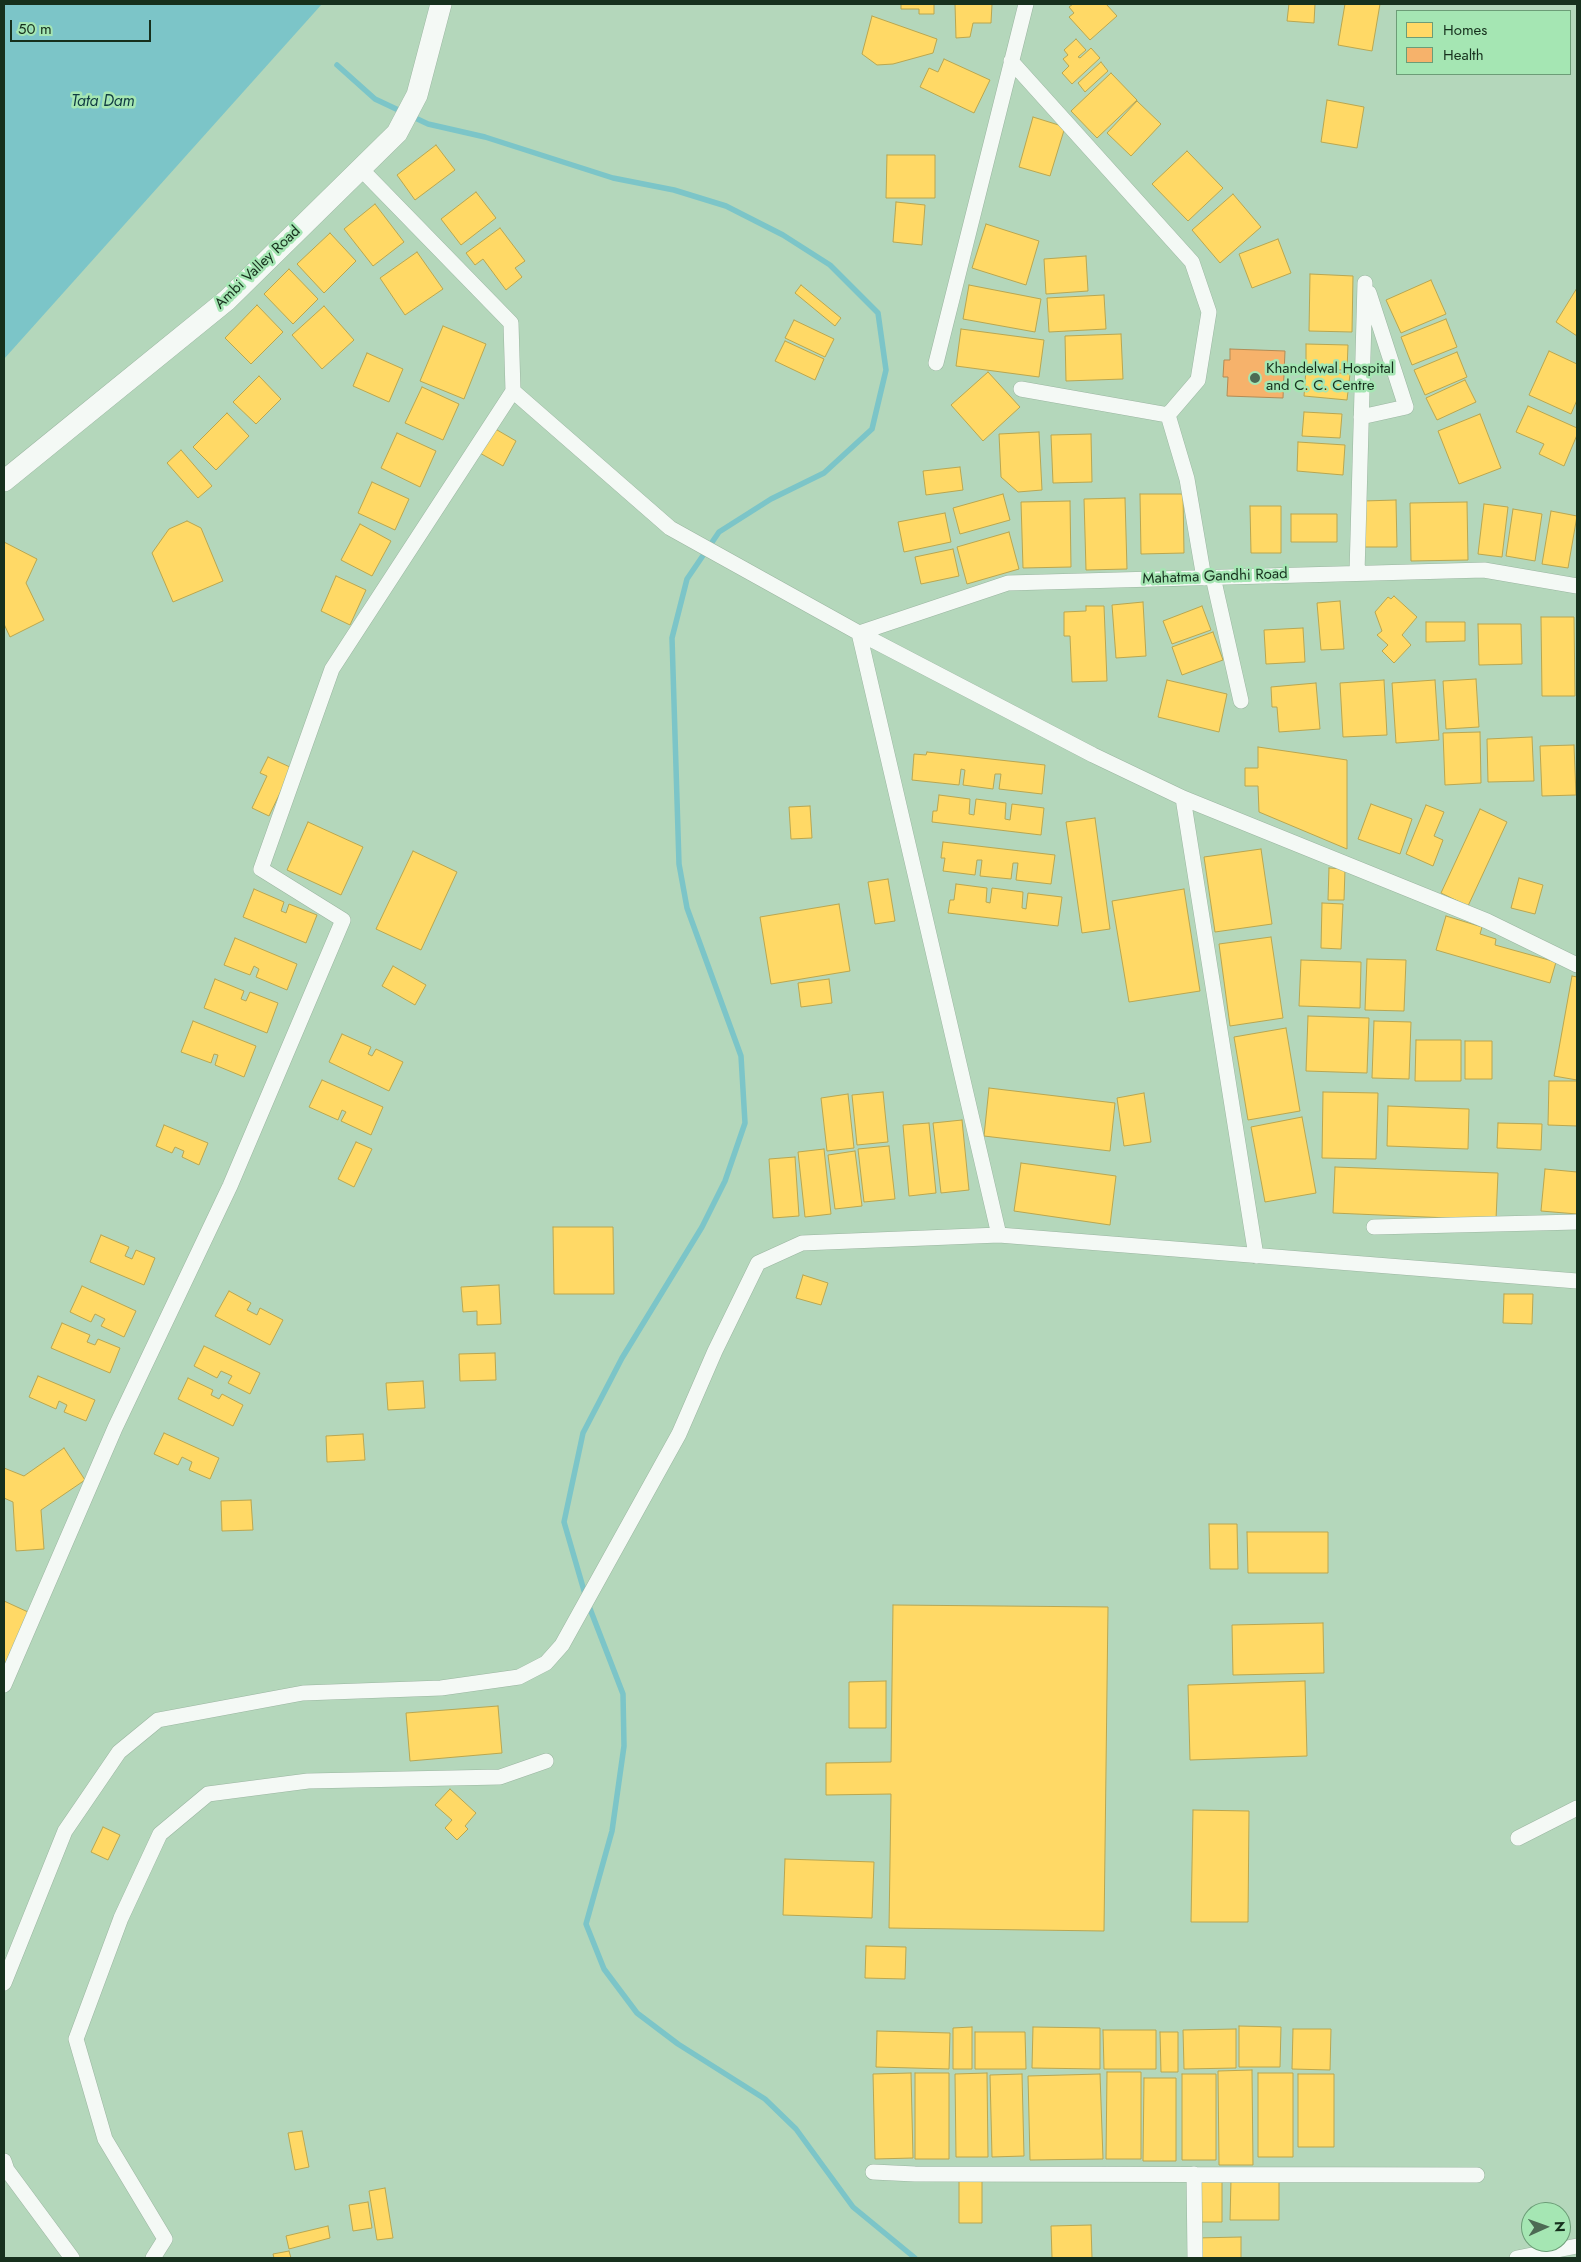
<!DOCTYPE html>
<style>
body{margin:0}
#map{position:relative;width:1581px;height:2262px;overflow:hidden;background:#b4d7bb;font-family:Jost,sans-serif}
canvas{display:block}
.frame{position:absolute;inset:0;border:5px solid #16301d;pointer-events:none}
.legend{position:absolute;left:1396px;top:10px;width:175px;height:65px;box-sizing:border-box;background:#a5e6b3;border:1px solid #6c9d77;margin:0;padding:6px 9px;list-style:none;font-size:15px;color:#16301d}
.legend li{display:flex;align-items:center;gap:10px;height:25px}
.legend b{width:25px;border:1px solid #6c9d77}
.north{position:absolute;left:1521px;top:2202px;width:50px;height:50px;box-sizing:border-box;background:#a5e6b3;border:1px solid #6c9d77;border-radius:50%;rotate:88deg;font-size:14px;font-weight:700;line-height:20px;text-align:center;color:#16301d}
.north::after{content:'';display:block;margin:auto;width:18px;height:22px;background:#4d6a54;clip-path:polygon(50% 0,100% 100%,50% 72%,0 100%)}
.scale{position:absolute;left:10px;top:20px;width:141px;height:22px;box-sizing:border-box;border:2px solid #16301d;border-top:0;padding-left:6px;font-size:15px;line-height:18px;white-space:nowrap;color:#16301d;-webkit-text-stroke:4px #a5e6b3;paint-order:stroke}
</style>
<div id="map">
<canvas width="1581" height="2262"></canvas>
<div class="frame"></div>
<ul class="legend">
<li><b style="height:14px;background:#ffd966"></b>Homes</li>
<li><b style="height:14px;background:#f6b26b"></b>Health</li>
</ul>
<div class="north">N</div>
<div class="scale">50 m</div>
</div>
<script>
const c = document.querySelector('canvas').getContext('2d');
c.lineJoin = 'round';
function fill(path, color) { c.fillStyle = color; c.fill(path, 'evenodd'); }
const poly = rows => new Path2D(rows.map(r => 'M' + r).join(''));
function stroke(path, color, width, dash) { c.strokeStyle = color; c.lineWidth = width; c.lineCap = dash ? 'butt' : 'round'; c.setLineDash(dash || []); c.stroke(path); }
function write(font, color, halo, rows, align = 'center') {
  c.font = font + ' Jost,sans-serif'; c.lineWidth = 5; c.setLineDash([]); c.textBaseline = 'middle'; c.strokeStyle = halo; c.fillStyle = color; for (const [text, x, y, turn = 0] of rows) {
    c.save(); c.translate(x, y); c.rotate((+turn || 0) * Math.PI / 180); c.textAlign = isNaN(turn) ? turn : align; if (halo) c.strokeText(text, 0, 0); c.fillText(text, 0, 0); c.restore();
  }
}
const water = poly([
 [4,4,322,4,4,359]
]);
const homes = poly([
 [892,4,934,4,934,14,919,14,919,9,901,9,901,4,892,4],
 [955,4,992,4,991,23,973,23,970,37,956,38,955,4],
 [1073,4,1106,4,1117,16,1090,40,1069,17,1074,13,1069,7,1073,4],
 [1289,4,1315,4,1314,23,1287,21,1289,4],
 [1345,4,1380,4,1372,51,1338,45,1345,4],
 [872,16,937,39,933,53,893,64,877,65,862,54,872,16],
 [1076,39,1086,50,1078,57,1080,58,1091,48,1100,58,1072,84,1062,73,1069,66,1063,59,1068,55,1064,50,1076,39],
 [944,59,990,80,974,113,920,87,929,68,938,72,944,59],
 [1101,62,1108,71,1085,92,1078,83,1101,62],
 [1111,73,1137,100,1097,138,1071,111,1111,73],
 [1327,100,1364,107,1357,148,1321,142,1327,100],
 [1137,101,1161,124,1131,156,1107,133,1137,101],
 [1033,117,1065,127,1050,176,1019,167,1033,117],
 [436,145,455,170,415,200,397,175,436,145],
 [1187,151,1223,188,1188,221,1152,184,1187,151],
 [887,155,935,155,935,198,886,198,887,155],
 [476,192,496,218,461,245,441,219,476,192],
 [1233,194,1261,227,1220,263,1192,230,1233,194],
 [896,202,925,205,922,245,893,242,896,202],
 [375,204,404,242,373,266,344,229,375,204],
 [986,224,1039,241,1026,285,972,268,986,224],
 [500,228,525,261,515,268,522,277,506,290,483,259,475,265,466,253,500,228],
 [330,233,356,261,324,293,297,264,330,233],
 [1278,239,1291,273,1252,288,1239,254,1278,239],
 [417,252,443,289,405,315,380,278,417,252],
 [1086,256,1088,291,1046,294,1044,259,1086,256],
 [289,269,318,299,293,324,264,294,289,269],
 [1310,274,1353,276,1352,332,1309,331,1310,274],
 [1431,280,1446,314,1401,333,1386,300,1431,280],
 [801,285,841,318,835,326,795,293,801,285],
 [969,285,1041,299,1035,332,963,319,969,285],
 [1577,288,1577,336,1556,322,1577,288],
 [1104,295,1106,329,1049,332,1047,298,1104,295],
 [257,305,283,332,251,364,225,338,257,305],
 [324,306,354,340,322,369,292,335,324,306],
 [1446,319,1457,347,1412,365,1401,337,1446,319],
 [794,320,834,339,825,357,785,338,794,320],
 [443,326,486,344,464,399,420,381,443,326],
 [961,329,1044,340,1039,377,956,366,961,329],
 [1121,334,1123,379,1066,381,1065,336,1121,334],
 [785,341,824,359,815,380,775,361,785,341],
 [1306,344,1348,345,1347,370,1306,369,1306,344],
 [1549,351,1577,364,1577,400,1571,414,1529,395,1549,351],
 [1457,352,1467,377,1425,395,1414,370,1457,352],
 [367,353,403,369,389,402,353,386,367,353],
 [1306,370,1350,374,1347,400,1304,396,1306,370],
 [988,372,1020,407,983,441,951,405,988,372],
 [259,376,281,399,256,424,233,402,259,376],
 [1465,380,1476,402,1437,420,1426,398,1465,380],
 [422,387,459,404,443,440,405,423,422,387],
 [1528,406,1577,428,1577,435,1564,466,1539,454,1544,444,1516,432,1528,406],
 [1304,412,1342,414,1340,438,1302,436,1304,412],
 [227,413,249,436,216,470,193,447,227,413],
 [1480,414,1501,468,1459,484,1438,431,1480,414],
 [492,427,516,441,503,466,478,452,492,427],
 [1039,432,1042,490,1018,492,1001,477,999,434,1039,432],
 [397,433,436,451,420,487,381,468,397,433],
 [1091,434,1092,482,1053,483,1051,435,1091,434],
 [1298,442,1345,445,1343,475,1297,471,1298,442],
 [181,450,212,486,198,498,167,463,181,450],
 [960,467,963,490,926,495,923,471,960,467],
 [372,482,409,499,395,530,358,513,372,482],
 [1003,494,1010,520,960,534,953,508,1003,494],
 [1140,494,1183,494,1184,553,1141,554,1140,494],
 [1125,498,1127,569,1086,570,1084,499,1125,498],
 [1396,500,1397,547,1364,547,1363,501,1396,500],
 [1070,501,1071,567,1023,568,1021,502,1070,501],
 [1467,502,1468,560,1411,561,1410,503,1467,502],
 [1484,504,1508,507,1502,557,1478,554,1484,504],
 [1250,506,1281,506,1281,553,1251,553,1250,506],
 [1513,509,1542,514,1535,561,1506,556,1513,509],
 [1551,511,1577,516,1568,568,1542,564,1551,511],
 [945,513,951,542,904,552,898,522,945,513],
 [1291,514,1337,514,1337,542,1291,542,1291,514],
 [187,521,201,528,223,581,173,602,152,553,169,529,187,521],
 [360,524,391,541,372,576,341,560,360,524],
 [1009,532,1019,569,967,584,957,547,1009,532],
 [4,542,37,559,26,583,44,620,10,637,4,624,4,542],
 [953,549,959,576,921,584,915,557,953,549],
 [336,576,366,590,350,625,321,611,336,576],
 [1394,596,1417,617,1402,635,1411,645,1394,663,1382,651,1388,645,1377,635,1382,631,1375,612,1388,597,1391,599,1394,596],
 [1340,601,1344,649,1321,650,1317,603,1340,601],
 [1143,602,1146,656,1116,658,1112,605,1143,602],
 [1086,606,1104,606,1107,681,1072,682,1070,636,1064,636,1064,612,1086,611,1086,606],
 [1202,606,1211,630,1172,644,1163,621,1202,606],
 [1541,617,1574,617,1575,696,1542,696,1541,617],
 [1426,622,1465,622,1465,641,1426,642,1426,622],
 [1478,624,1521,624,1522,664,1479,665,1478,624],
 [1303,628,1305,662,1266,664,1264,630,1303,628],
 [1213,632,1223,660,1182,675,1172,647,1213,632],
 [1476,679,1479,727,1446,729,1443,681,1476,679],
 [1167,680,1227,694,1219,732,1158,717,1167,680],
 [1384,680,1387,735,1343,737,1340,683,1384,680],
 [1435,680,1439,740,1396,743,1392,683,1435,680],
 [1316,683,1320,729,1279,732,1277,707,1272,707,1271,687,1316,683],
 [1480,732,1481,783,1445,785,1443,733,1480,732],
 [1532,737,1534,781,1488,782,1487,739,1532,737],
 [1574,745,1576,795,1542,796,1540,746,1574,745],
 [1258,747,1347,760,1347,849,1259,812,1258,786,1245,786,1245,768,1258,768,1258,747],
 [927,752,1045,765,1042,794,999,789,1001,774,995,774,993,789,963,785,965,770,961,769,959,785,912,780,914,754,926,755,927,752],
 [268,757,292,768,269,816,252,808,267,776,260,773,268,757],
 [939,795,970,799,969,814,974,815,976,799,1006,803,1005,819,1010,820,1012,804,1044,808,1041,835,932,822,933,811,937,811,939,795],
 [1371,804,1412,819,1400,854,1358,839,1371,804],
 [1426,805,1444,812,1434,836,1443,840,1433,866,1406,854,1426,805],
 [810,806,812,838,791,839,789,807,810,806],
 [1480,809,1507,822,1468,906,1441,893,1480,809],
 [1095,818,1110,929,1082,933,1066,822,1095,818],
 [308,822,363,847,341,895,287,870,308,822],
 [943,842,1055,855,1051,884,1016,880,1018,863,1013,863,1011,879,980,876,982,860,977,860,975,875,943,871,945,858,941,858,943,842],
 [1261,849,1272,924,1215,932,1204,857,1261,849],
 [413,851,457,872,421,950,376,929,413,851],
 [1329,868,1345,869,1344,900,1328,900,1329,868],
 [1519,878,1543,885,1535,914,1511,908,1519,878],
 [888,879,895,921,875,924,868,882,888,879],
 [956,884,987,888,986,902,990,903,992,888,1023,892,1022,908,1026,909,1028,893,1062,897,1058,926,948,913,950,900,954,900,956,884],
 [254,889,284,902,281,911,286,913,289,904,317,915,306,943,243,917,254,889],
 [1184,889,1200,991,1129,1002,1112,901,1184,889],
 [1322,903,1343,904,1341,949,1321,948,1322,903],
 [839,904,850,971,771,984,760,917,839,904],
 [1446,916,1482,927,1480,934,1496,939,1495,945,1556,962,1550,983,1436,950,1446,916],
 [1271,937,1283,1018,1230,1026,1219,944,1271,937],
 [235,938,297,964,287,990,256,977,259,969,254,966,250,975,224,965,235,938],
 [1367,959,1406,960,1404,1011,1365,1010,1367,959],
 [1301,960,1361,962,1360,1008,1299,1006,1301,960],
 [393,966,426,985,415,1005,382,986,393,966],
 [1572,976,1577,977,1577,1080,1554,1076,1572,976],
 [215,979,244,991,241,999,246,1001,250,992,278,1003,267,1033,204,1008,215,979],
 [829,979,832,1003,801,1007,798,983,829,979],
 [1308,1016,1369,1018,1367,1073,1306,1071,1308,1016],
 [193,1021,256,1046,244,1077,215,1065,218,1055,214,1054,211,1063,181,1052,193,1021],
 [1374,1021,1411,1022,1409,1079,1372,1078,1374,1021],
 [1286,1028,1300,1111,1248,1120,1234,1037,1286,1028],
 [342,1034,371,1047,368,1054,372,1056,376,1049,403,1062,389,1091,329,1062,342,1034],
 [1416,1040,1461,1040,1461,1081,1415,1081,1416,1040],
 [1465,1041,1492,1041,1492,1079,1465,1079,1465,1041],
 [322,1080,383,1107,371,1135,341,1121,346,1112,342,1110,338,1120,309,1107,322,1080],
 [1549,1081,1577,1081,1577,1126,1548,1125,1549,1081],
 [989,1088,1115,1103,1110,1151,984,1136,989,1088],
 [883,1092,888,1142,857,1145,852,1095,883,1092],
 [1323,1092,1378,1093,1376,1159,1322,1158,1323,1092],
 [1144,1093,1151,1142,1124,1146,1117,1098,1144,1093],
 [848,1094,854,1148,827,1151,821,1098,848,1094],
 [1388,1106,1469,1109,1468,1149,1387,1146,1388,1106],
 [1302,1117,1316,1193,1265,1202,1251,1127,1302,1117],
 [962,1120,969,1190,941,1193,933,1123,962,1120],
 [929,1123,936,1193,909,1196,903,1125,929,1123],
 [1498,1123,1542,1124,1541,1150,1497,1148,1498,1123],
 [164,1125,208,1143,199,1165,182,1157,184,1151,175,1147,172,1153,156,1146,164,1125],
 [356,1142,372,1149,354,1187,338,1179,356,1142],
 [889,1146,895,1199,864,1202,858,1149,889,1146],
 [824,1149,831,1214,805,1217,798,1152,824,1149],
 [855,1151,862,1206,835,1209,828,1155,855,1151],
 [795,1157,799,1216,773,1218,769,1159,795,1157],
 [1021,1163,1116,1176,1110,1225,1014,1211,1021,1163],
 [1335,1167,1498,1173,1496,1220,1333,1213,1335,1167],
 [1545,1169,1577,1172,1577,1214,1541,1211,1545,1169],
 [553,1227,613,1227,614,1294,554,1294,553,1227],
 [101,1235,129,1247,125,1256,132,1259,136,1250,155,1258,144,1285,90,1262,101,1235],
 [803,1275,828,1283,821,1305,796,1298,803,1275],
 [499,1285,501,1324,477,1325,477,1311,463,1312,461,1287,499,1285],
 [82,1286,136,1311,124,1337,101,1326,105,1319,95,1314,91,1322,70,1312,82,1286],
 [229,1291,251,1303,247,1310,257,1315,260,1308,283,1320,270,1345,215,1316,229,1291],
 [1504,1294,1533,1294,1532,1324,1503,1323,1504,1294],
 [62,1323,90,1335,87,1342,95,1345,98,1339,120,1348,110,1373,51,1348,62,1323],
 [204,1346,260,1373,250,1394,228,1383,232,1376,221,1371,217,1378,194,1366,204,1346],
 [495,1353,496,1380,460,1381,459,1354,495,1353],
 [38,1376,95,1400,86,1421,64,1412,67,1405,59,1401,56,1409,29,1397,38,1376],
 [188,1378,213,1390,211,1395,219,1399,222,1394,243,1405,233,1426,178,1399,188,1378],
 [423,1381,425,1408,388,1410,386,1383,423,1381],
 [164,1433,219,1458,210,1479,189,1470,192,1462,182,1457,178,1465,154,1454,164,1433],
 [363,1434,365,1460,327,1462,326,1436,363,1434],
 [64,1448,85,1480,41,1510,44,1549,16,1551,13,1502,4,1498,4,1468,24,1476,64,1448],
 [251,1500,253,1530,222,1531,221,1501,251,1500],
 [1209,1524,1237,1524,1238,1569,1210,1569,1209,1524],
 [1247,1532,1328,1532,1328,1573,1248,1573,1247,1532],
 [4,1601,28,1612,4,1668,4,1601],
 [893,1605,1108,1607,1104,1931,889,1928,891,1794,826,1795,826,1763,891,1762,893,1605],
 [1323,1623,1324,1673,1233,1675,1232,1625,1323,1623],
 [886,1681,886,1728,849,1728,849,1682,886,1681],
 [1305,1681,1307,1756,1190,1760,1188,1685,1305,1681],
 [498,1706,502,1753,410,1761,406,1713,498,1706],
 [450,1789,476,1813,465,1826,468,1829,457,1840,445,1828,452,1820,435,1805,450,1789],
 [1193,1810,1249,1811,1248,1922,1191,1922,1193,1810],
 [103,1827,120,1835,108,1860,91,1852,103,1827],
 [785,1859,874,1862,872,1918,783,1915,785,1859],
 [866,1946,906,1947,905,1979,865,1978,866,1946],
 [1239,2026,1281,2027,1280,2067,1239,2067,1239,2026],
 [972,2027,972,2069,953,2069,953,2028,972,2027],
 [1033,2027,1100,2028,1100,2069,1032,2068,1033,2027],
 [1236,2029,1236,2068,1184,2069,1183,2030,1236,2029],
 [1293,2029,1331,2029,1330,2070,1292,2069,1293,2029],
 [1103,2030,1156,2030,1156,2069,1104,2069,1103,2030],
 [877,2031,950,2033,949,2069,876,2067,877,2031],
 [975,2032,1025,2032,1026,2069,975,2069,975,2032],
 [1160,2032,1178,2032,1178,2072,1161,2072,1160,2032],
 [1252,2070,1253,2165,1219,2165,1218,2071,1252,2070],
 [1107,2072,1141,2072,1141,2159,1106,2159,1107,2072],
 [911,2073,913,2158,875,2159,873,2074,911,2073],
 [915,2073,949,2073,949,2159,915,2159,915,2073],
 [987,2073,988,2157,956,2157,955,2074,987,2073],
 [1258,2073,1293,2073,1293,2157,1258,2157,1258,2073],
 [1022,2074,1024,2156,992,2157,990,2075,1022,2074],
 [1100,2074,1103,2159,1030,2160,1028,2076,1100,2074],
 [1182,2074,1216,2074,1216,2160,1182,2160,1182,2074],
 [1298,2074,1334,2074,1334,2147,1298,2147,1298,2074],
 [1144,2078,1176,2078,1176,2161,1143,2161,1144,2078],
 [302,2131,309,2167,295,2170,288,2133,302,2131],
 [1231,2180,1279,2181,1279,2220,1230,2220,1231,2180],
 [959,2181,982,2181,982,2223,959,2223,959,2181],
 [1200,2181,1222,2181,1222,2222,1199,2222,1200,2181],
 [385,2188,393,2238,377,2240,369,2191,385,2188],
 [368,2202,372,2228,353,2231,349,2205,368,2202],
 [1091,2225,1092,2258,1052,2258,1051,2226,1091,2225],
 [328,2226,330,2238,289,2249,286,2236,328,2226],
 [1241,2237,1241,2258,1196,2258,1196,2238,1241,2237],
 [289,2251,291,2258,274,2258,273,2254,289,2251]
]);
const health = poly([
 [1230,349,1285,351,1283,398,1227,396,1228,377,1223,377,1224,360,1230,360,1230,349]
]);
const stream = poly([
 [337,65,375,99,428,124,485,137,613,178,674,190,726,206,783,235,830,265,878,313,886,370,872,429,824,473,771,499,719,532,687,579,672,638,679,864,687,908,741,1056,745,1123,725,1181,702,1227,622,1358,583,1433,564,1522,587,1601,623,1694,624,1746,612,1831,586,1924,604,1969,637,2013,678,2044,765,2099,796,2129,853,2207,915,2258]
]);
const minor = poly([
 [1011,61,1192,262,1209,312,1198,380,1168,415,1187,479,1204,578],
 [361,169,511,323,513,391,670,528,859,633,1093,755,1183,798,1487,921,1577,965],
 [936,363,1026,4],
 [1021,389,1168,415],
 [1361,417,1406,407,1369,293],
 [1357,573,1365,283],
 [1213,577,1241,701],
 [1577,586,1484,570,1008,583,859,633,999,1235,1577,1281],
 [1183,798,1256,1256],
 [1374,1227,1577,1222],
 [4,1685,115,1428,230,1186,343,920,261,869,332,669,513,391],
 [1518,1838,1577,1808],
 [4,1983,65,1831,119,1752,158,1720,303,1693,441,1688,519,1677,546,1663,562,1645,679,1434,715,1351,758,1263,802,1243,999,1235],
 [4,2161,7,2170,72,2258],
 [873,2172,915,2174,1477,2175],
 [1194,2174,1195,2258],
 [153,2258,165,2239,105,2139,76,2039,121,1918,160,1834,208,1794,308,1781,500,1777,546,1761],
 [1517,2258,1577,2246]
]);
const secondary = poly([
 [4,481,227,300,397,133,417,95,441,4]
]);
const markers = [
 [1255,378,6,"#4d6a54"]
];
const streetNames = [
 ["Ambi Valley Road",258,268,-44],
 ["Mahatma Gandhi Road",1215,577,-2]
];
const poiNames = [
 ["Khandelwal Hospital",1266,369],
 ["and C. C. Centre",1266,386]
];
const waterNames = [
 ["Tata Dam",103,102]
];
fill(water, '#7cc5c8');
fill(homes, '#ffd966');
stroke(homes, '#b9a650', 1);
fill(health, '#f6b26b');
stroke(health, '#b38b54', 1);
stroke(stream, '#7cc5c8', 5.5);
stroke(minor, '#9ab5a0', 16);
stroke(secondary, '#9ab5a0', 22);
stroke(minor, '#f4f9f5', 15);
stroke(secondary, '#f4f9f5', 21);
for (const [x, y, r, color] of markers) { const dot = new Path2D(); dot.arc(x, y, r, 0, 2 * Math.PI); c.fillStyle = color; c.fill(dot); stroke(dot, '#a5e6b3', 2); }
write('15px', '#16301d', '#a5e6b3', streetNames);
write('15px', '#16301d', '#a5e6b3', poiNames, 'left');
write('italic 16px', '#103b42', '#a5e6b3', waterNames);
</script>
